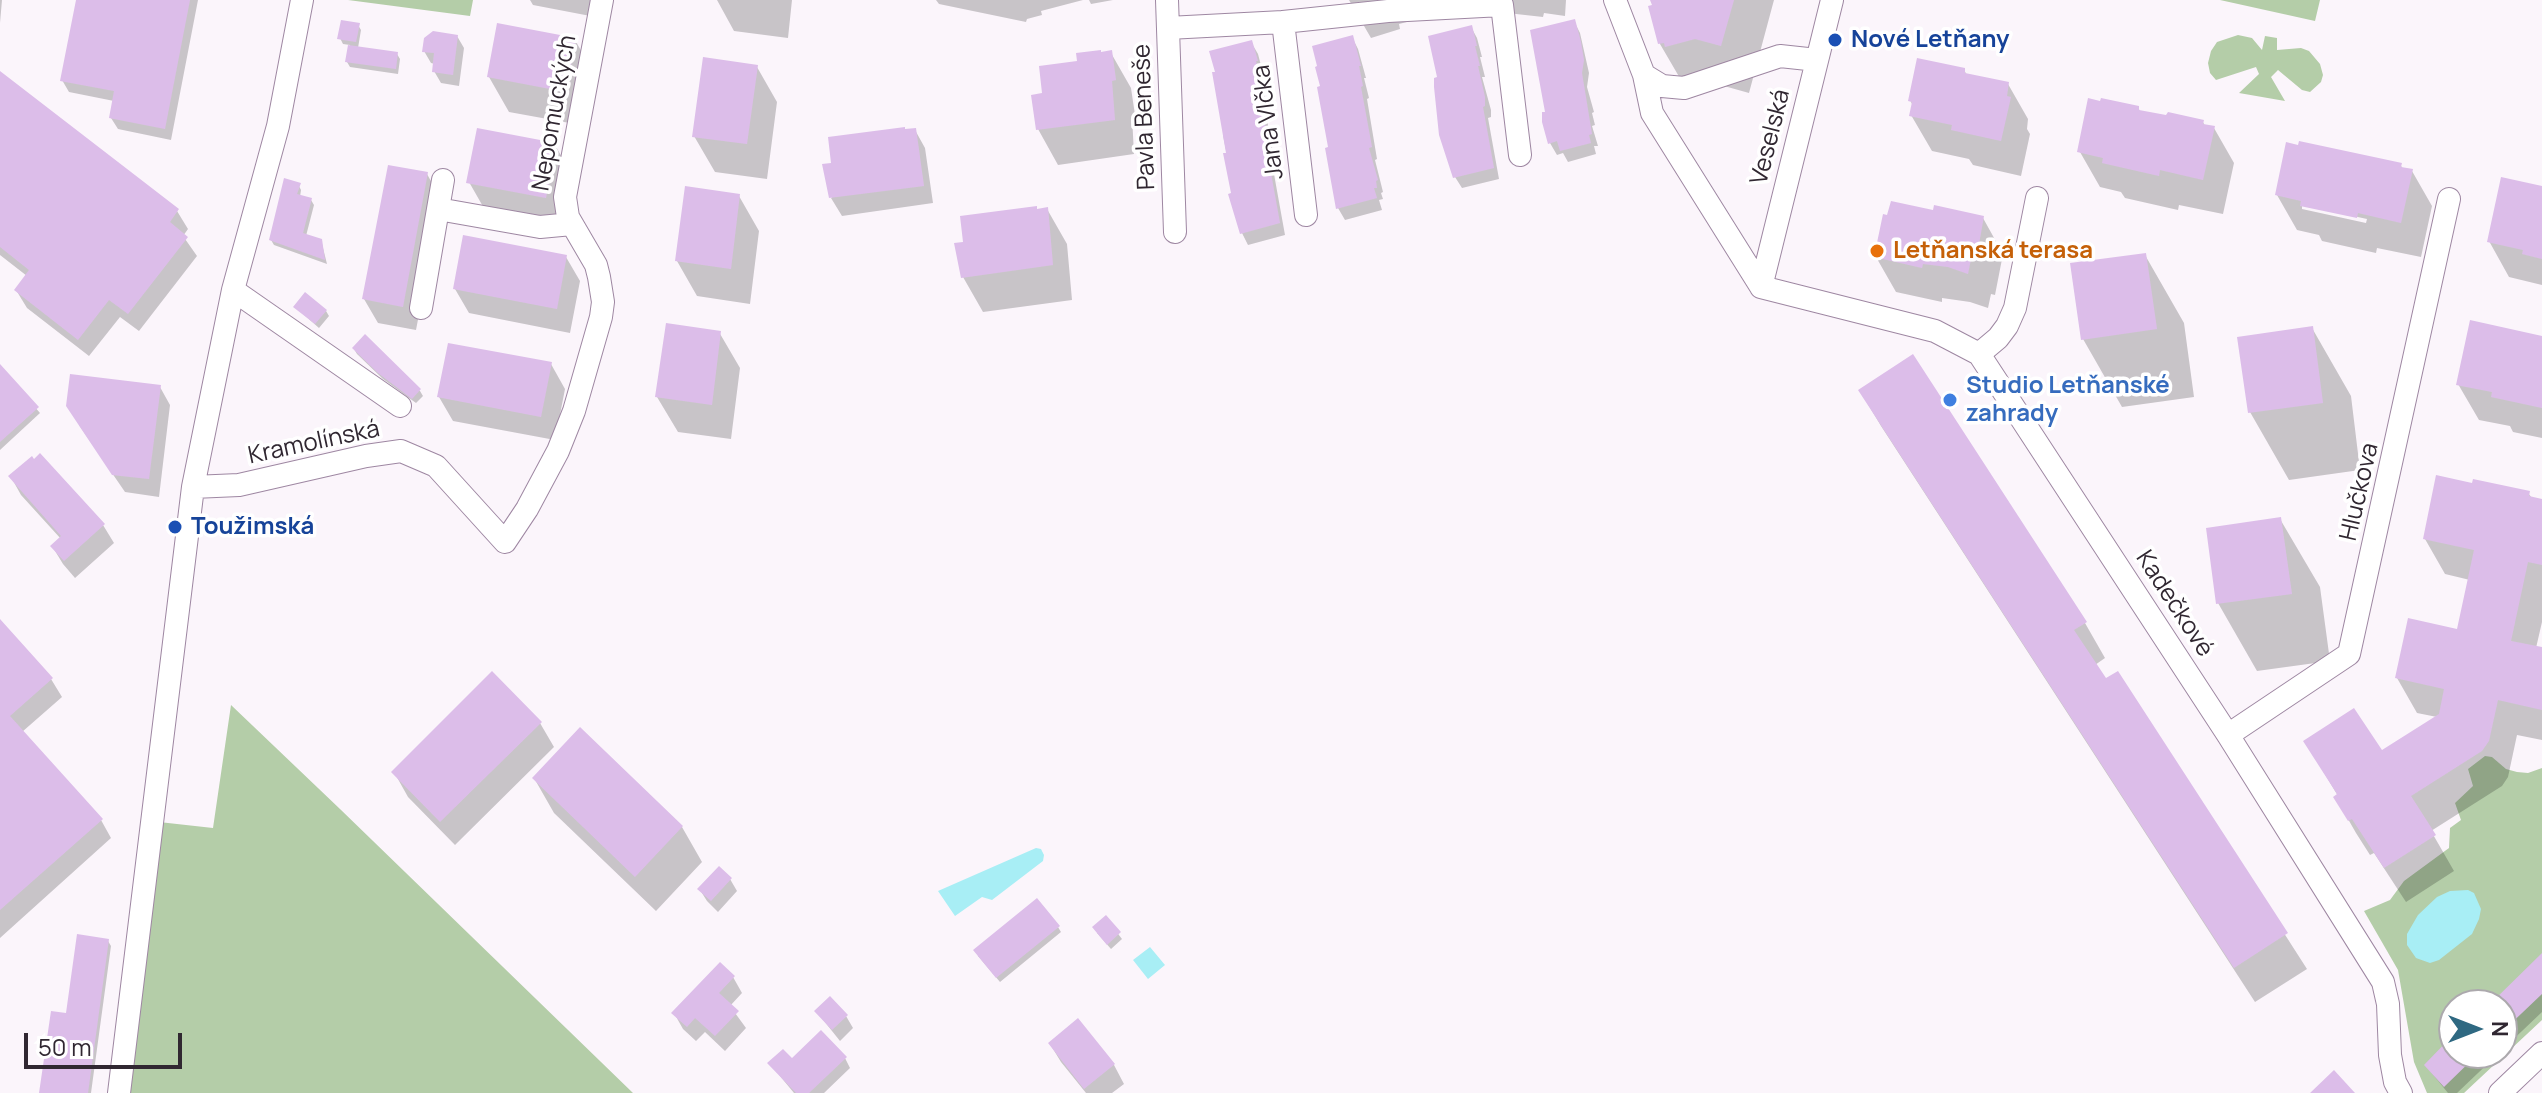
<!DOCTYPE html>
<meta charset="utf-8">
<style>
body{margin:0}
#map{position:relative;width:2542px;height:1093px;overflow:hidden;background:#fbf5fb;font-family:Manrope,sans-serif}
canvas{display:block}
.north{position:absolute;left:2438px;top:989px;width:80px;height:80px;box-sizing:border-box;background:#fff;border:2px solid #aca9ad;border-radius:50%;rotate:90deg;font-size:22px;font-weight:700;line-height:32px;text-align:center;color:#302731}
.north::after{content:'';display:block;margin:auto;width:28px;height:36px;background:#2f6982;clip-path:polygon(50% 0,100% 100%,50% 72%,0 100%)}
.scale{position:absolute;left:24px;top:1033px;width:158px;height:36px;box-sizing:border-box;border:4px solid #302731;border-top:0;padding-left:10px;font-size:24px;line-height:28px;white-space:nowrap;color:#302731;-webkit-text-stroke:6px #fff;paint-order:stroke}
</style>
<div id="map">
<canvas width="2542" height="1093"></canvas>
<div class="north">N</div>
<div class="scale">50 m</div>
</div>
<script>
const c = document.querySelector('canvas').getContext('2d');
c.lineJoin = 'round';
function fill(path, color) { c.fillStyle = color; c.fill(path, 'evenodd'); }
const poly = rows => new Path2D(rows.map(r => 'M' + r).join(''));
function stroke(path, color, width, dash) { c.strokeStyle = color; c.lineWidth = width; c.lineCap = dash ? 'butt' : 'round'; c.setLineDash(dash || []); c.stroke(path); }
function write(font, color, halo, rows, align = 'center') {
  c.font = font + ' Manrope,sans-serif'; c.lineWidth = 7; c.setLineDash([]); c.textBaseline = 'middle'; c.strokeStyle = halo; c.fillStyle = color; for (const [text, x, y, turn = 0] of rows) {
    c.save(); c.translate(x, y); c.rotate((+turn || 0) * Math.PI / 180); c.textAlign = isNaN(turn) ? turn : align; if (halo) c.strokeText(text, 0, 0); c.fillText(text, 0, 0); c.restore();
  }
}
const green = poly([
 [348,0,473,0,470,16],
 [2220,0,2320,0,2315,21],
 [2238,35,2252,38,2262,50,2265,36,2277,38,2277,50,2301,48,2309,51,2320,64,2323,75,2321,82,2310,92,2302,90,2278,70,2271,77,2285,101,2239,93,2259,74,2256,67,2216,80,2210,73,2208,63,2211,51,2217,42],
 [231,705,340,809,633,1093,127,1093,159,822,213,828],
 [2485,756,2492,757,2506,769,2517,772,2528,773,2542,768,2542,1020,2464,1093,2427,1093,2414,1062,2398,970,2364,911,2390,900,2404,881,2449,848,2450,828,2461,820,2455,803,2473,786,2468,769],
 [2454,1005,2502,1005,2502,1053,2454,1053]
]);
const water = poly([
 [1036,848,1041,849,1044,855,1043,861,992,900,982,897,955,916,938,891],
 [2468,890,2474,893,2481,909,2479,919,2472,934,2439,960,2430,963,2416,958,2407,945,2407,934,2418,915,2437,897,2450,891],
 [1150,947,1165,965,1148,979,1133,960]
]);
const shadow = poly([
 [0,0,2,0,0,23],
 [78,0,198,0,171,140,118,129,111,118,114,101,69,92,62,80],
 [530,0,610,0,606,19,533,5],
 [717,0,792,0,788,38,734,31],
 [936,0,1083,0,1041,11,1042,15,1027,19,1026,22,939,4],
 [1089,0,1113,0,1091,4],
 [1349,0,1566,0,1565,16,1544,13,1543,17,1462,8,1399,24,1400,29,1371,38],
 [1656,0,1774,0,1749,93,1724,86,1688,92,1660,44,1650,8],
 [1574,21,1580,33,1589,73,1587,87,1594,112,1592,113,1595,125,1592,126,1598,146,1594,146,1596,154,1568,162,1563,153,1557,155,1550,143,1547,113],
 [358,25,361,30,358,48,397,54,400,59,398,74,350,67,347,62,350,45,343,44,340,38],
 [1471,27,1477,38,1482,57,1480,57,1485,77,1482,77,1491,110,1491,117,1488,118,1499,179,1462,188,1455,177],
 [457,36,464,48,459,86,441,83,434,71,435,64,431,63,424,51],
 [1352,37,1358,49,1366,78,1364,78,1369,98,1367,99,1377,159,1375,160,1383,192,1381,193,1383,199,1379,200,1382,210,1345,220,1338,208],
 [575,40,595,75,586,126,509,112,489,77],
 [1251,42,1258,54,1263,73,1261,73,1266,93,1264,93,1268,113,1266,114,1277,174,1274,174,1285,235,1248,245,1242,233,1223,135,1225,134],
 [1111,53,1131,88,1135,115,1132,116,1134,154,1058,165,1038,129,1045,95,1079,62],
 [757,67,777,102,767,179,715,172,694,136],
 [1964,70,1967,75,2008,84,2028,119,2027,129,2030,134,2021,176,1973,165,1969,159,1932,151,1911,115,1913,106,1910,100],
 [0,74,177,211,188,229,183,236,197,256,139,331,120,317,89,356,27,308,16,290,27,276,0,255],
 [2138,108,2141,112,2203,122,2205,126,2214,128,2234,163,2223,214,2179,205,2178,210,2125,198,2121,192,2100,187,2080,152],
 [915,130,925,148,933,203,842,216,831,198],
 [555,145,575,180,566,232,489,217,469,182],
 [2400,164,2403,169,2412,171,2432,206,2421,257,2377,248,2376,253,2322,241,2319,235,2297,230,2277,195],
 [2302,205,2367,219,2366,223,2302,209],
 [427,174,441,199,416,330,378,323,364,299],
 [298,184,301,190,300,197,311,200,314,205,306,236,321,240,327,264,274,245,271,240],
 [2542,188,2542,285,2509,277,2489,241],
 [739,196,759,231,750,304,697,296,677,261],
 [1047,209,1067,244,1072,300,983,312,963,277,1037,211],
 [1983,218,2003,254,1995,295,1991,294,1988,308,1970,302,1942,298,1942,302,1896,292,1876,257],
 [2145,255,2184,323,2194,397,2122,407,2083,339],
 [566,257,580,281,570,333,469,313,455,289],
 [295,307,326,311,329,316,319,328],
 [2312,328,2351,396,2360,470,2289,480,2250,412],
 [719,332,740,368,731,439,678,432,657,397],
 [365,337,420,391,423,396,416,403,383,379,357,354,354,349],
 [2542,338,2542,438,2513,432,2510,426,2479,420,2458,384],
 [1912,357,2085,623,2105,658,2095,665,2106,681,2117,673,2307,969,2255,1002,1881,426,1860,391],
 [551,364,565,389,555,440,453,421,439,397],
 [0,367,40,413,0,450],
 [160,387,170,405,159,497,125,492,79,425],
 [11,477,103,525,114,543,75,578,63,564,52,546,61,539,21,495],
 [2528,493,2532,498,2542,501,2542,622,2536,648,2542,649,2542,740,2517,735,2508,777,2502,786,2431,831,2454,871,2406,902,2374,853,2370,855,2356,833,2336,798,2338,796,2305,741,2381,753,2437,717,2417,713,2397,678,2458,631,2470,580,2445,574,2425,539],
 [2280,519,2320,587,2330,661,2257,671,2218,603],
 [0,622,51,679,62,697,22,732,101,820,111,838,0,938],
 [540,723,554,747,455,845,408,797,394,772],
 [534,778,682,827,702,862,656,911,554,813],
 [730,879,737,891,718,912,707,901,700,890],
 [1106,918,1122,939,1111,949,1097,933],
 [1058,927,1061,932,1000,982,978,956],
 [108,941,111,946,91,1093,41,1093,68,1015],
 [2542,958,2542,1012,2502,1050,2502,1005,2492,1005],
 [733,977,742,993,730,1006,746,1028,725,1051,705,1032,696,1041,683,1029,674,1013],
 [816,1011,846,1016,853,1028,840,1041],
 [1078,1021,1114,1065,1124,1084,1112,1093,1086,1093,1061,1062,1050,1044],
 [2454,1038,2454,1053,2499,1053,2457,1093,2448,1093,2426,1066],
 [845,1058,850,1068,824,1093,794,1093,770,1064]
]);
const building = poly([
 [76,0,190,0,165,129,109,118,114,91,60,81],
 [1650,0,1734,0,1721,46,1695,39,1665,47,1664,43,1658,44,1648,6,1652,5],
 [1575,19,1581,42,1584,60,1582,73,1592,134,1589,135,1591,143,1560,151,1557,141,1548,144,1542,122,1542,112,1545,112,1530,30],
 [341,20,360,23,356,42,337,39],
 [497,23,576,38,566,92,487,77],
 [1472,25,1477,46,1475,46,1480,66,1478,66,1485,97,1485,106,1483,107,1494,168,1453,178,1439,135,1434,87,1434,78,1437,77,1428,36],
 [433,31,458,35,453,75,432,72,434,53,422,52,424,38],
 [1353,35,1361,66,1359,66,1363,86,1361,87,1372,147,1369,148,1378,180,1376,181,1377,188,1374,188,1377,198,1336,209,1325,148,1328,147,1317,87,1320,86,1315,67,1317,66,1312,46],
 [1252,40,1258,61,1256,61,1261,81,1258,81,1263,101,1261,102,1272,162,1269,162,1280,223,1240,234,1228,194,1231,193,1223,153,1226,153,1212,72,1215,72,1209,51],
 [348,45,398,52,396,69,345,62],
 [1101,50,1101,52,1112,50,1116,80,1112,81,1115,120,1036,130,1031,95,1042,93,1039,66,1077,61,1076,53],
 [703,57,758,65,747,144,692,137],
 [1917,58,1965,68,1965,73,2009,82,2007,96,2011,97,2001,141,1951,130,1952,125,1909,116,1912,102,1908,101],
 [0,71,179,209,170,222,188,237,128,314,109,300,78,340,14,290,29,270,0,247],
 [2088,98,2100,101,2101,98,2139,106,2139,110,2166,115,2168,112,2204,120,2203,124,2215,126,2203,180,2160,170,2159,176,2102,163,2103,158,2077,152],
 [905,127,905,129,916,128,924,186,829,198,822,164,831,163,828,137],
 [477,128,556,143,546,198,466,183],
 [2299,141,2402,163,2401,167,2413,169,2401,223,2358,213,2357,218,2300,206,2301,201,2275,195,2286,142,2298,145],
 [388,165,428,172,403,307,362,299],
 [2501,177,2542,186,2542,259,2522,254,2523,250,2487,242],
 [284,178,301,183,297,194,312,198,303,233,322,239,325,260,269,240],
 [685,186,740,194,731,269,675,261],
 [1891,201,1933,210,1934,205,1984,216,1976,261,1971,259,1968,274,1948,267,1923,264,1922,268,1874,257,1883,214,1887,215],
 [1037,206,1037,209,1048,207,1053,265,961,278,954,243,963,242,960,216],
 [463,235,567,255,557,309,453,289],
 [2146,253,2157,329,2081,340,2070,263],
 [305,292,327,310,315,324,293,307],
 [2470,320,2542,336,2542,408,2491,397,2492,392,2456,385],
 [666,323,721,331,712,405,655,397],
 [2313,326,2323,403,2248,413,2237,337],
 [365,334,421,389,412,399,378,373,352,348],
 [448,343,552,362,541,417,437,397],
 [1913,354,2087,622,2074,630,2106,678,2118,671,2288,933,2234,968,1858,390],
 [0,364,39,407,0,442],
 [70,374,161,385,149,479,112,475,66,406],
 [40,453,105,524,64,561,50,546,61,536,8,476,32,456,34,459],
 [2436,475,2472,483,2473,479,2530,491,2529,496,2542,499,2542,565,2528,562,2511,641,2542,647,2542,710,2498,700,2489,741,2482,751,2411,796,2436,835,2384,868,2352,819,2348,821,2333,797,2337,794,2303,741,2354,708,2382,750,2439,714,2444,689,2395,678,2408,618,2457,629,2474,550,2423,539],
 [2281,517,2292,594,2216,604,2206,528],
 [0,619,53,678,10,716,103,819,0,910],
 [492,671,542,722,440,822,391,772],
 [580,727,683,826,635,877,532,778],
 [719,866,732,878,711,901,697,889],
 [1037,898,1060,926,996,978,973,950],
 [1106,915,1121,932,1107,945,1092,927],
 [77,934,109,939,88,1093,39,1093,51,1011,66,1013],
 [2542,953,2542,994,2502,1032,2502,1005,2489,1005],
 [720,962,735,976,719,993,739,1011,715,1036,695,1018,687,1027,671,1013],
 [830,996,848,1015,832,1030,814,1011],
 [1078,1018,1115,1064,1084,1089,1048,1043],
 [821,1030,847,1057,809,1093,796,1093,767,1063,783,1049,792,1058],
 [2454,1034,2454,1053,2479,1053,2444,1087,2424,1065],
 [2334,1070,2355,1093,2310,1093]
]);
const minor = poly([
 [1167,0,1175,232],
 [1615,0,1644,75,1662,86,1684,88,1780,56,1817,60],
 [1283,22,1306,215],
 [1168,28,1283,22,1388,11,1502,5,1520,155],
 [1644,75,1652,113,1761,287],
 [438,209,443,180],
 [1761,287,1935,331,1979,354,2228,735,2383,982,2388,1004,2390,1055,2395,1082,2401,1093],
 [1761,287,1832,0],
 [233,290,400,406],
 [421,308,438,209,540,227,572,224],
 [1979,354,1998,338,2007,326,2015,308,2037,198],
 [193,487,239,485,366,456,401,451,436,466,505,542,527,509,558,451,574,411,601,317,603,302,599,277,596,265,568,217,565,197,602,0],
 [2228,735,2349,654,2449,199],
 [119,1093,193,487,233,290,278,126,302,0],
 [2500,1093,2542,1053]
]);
const markers = [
 [1835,40,8,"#1a4fb4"],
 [1877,251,8,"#e8710a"],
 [1950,400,8,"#3f7fe0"],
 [175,527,8,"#1a4fb4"]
];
const transitNames = [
 ["Nové Letňany",1851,40],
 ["Toužimská",191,527]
];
const streetNames = [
 ["Nepomuckých",555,113,-80],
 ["Pavla Beneše",1145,117,-92],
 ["Jana Vlčka",1269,122,-97],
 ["Veselská",1771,137,-76],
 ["Kramolínská",314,443,-12],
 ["Hlučkova",2360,492,-77],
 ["Kadečkové",2174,604,57]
];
const foodNames = [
 ["Letňanská terasa",1893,251]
];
const shopNames = [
 ["Studio Letňanské",1966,386],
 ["zahrady",1966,414]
];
fill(green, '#b4cda8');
fill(water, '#a8eef5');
fill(shadow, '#0003');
fill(building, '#dcbde9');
stroke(minor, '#9e87a2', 24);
stroke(minor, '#fff', 22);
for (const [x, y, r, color] of markers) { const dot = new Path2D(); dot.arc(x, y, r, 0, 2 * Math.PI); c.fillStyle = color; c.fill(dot); stroke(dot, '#fff', 3); }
write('bold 24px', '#164399', '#fff', transitNames, 'left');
write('24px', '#302731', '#fff', streetNames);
write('bold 24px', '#c56008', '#fff', foodNames, 'left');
write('bold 24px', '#366cbe', '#fff', shopNames, 'left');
</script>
